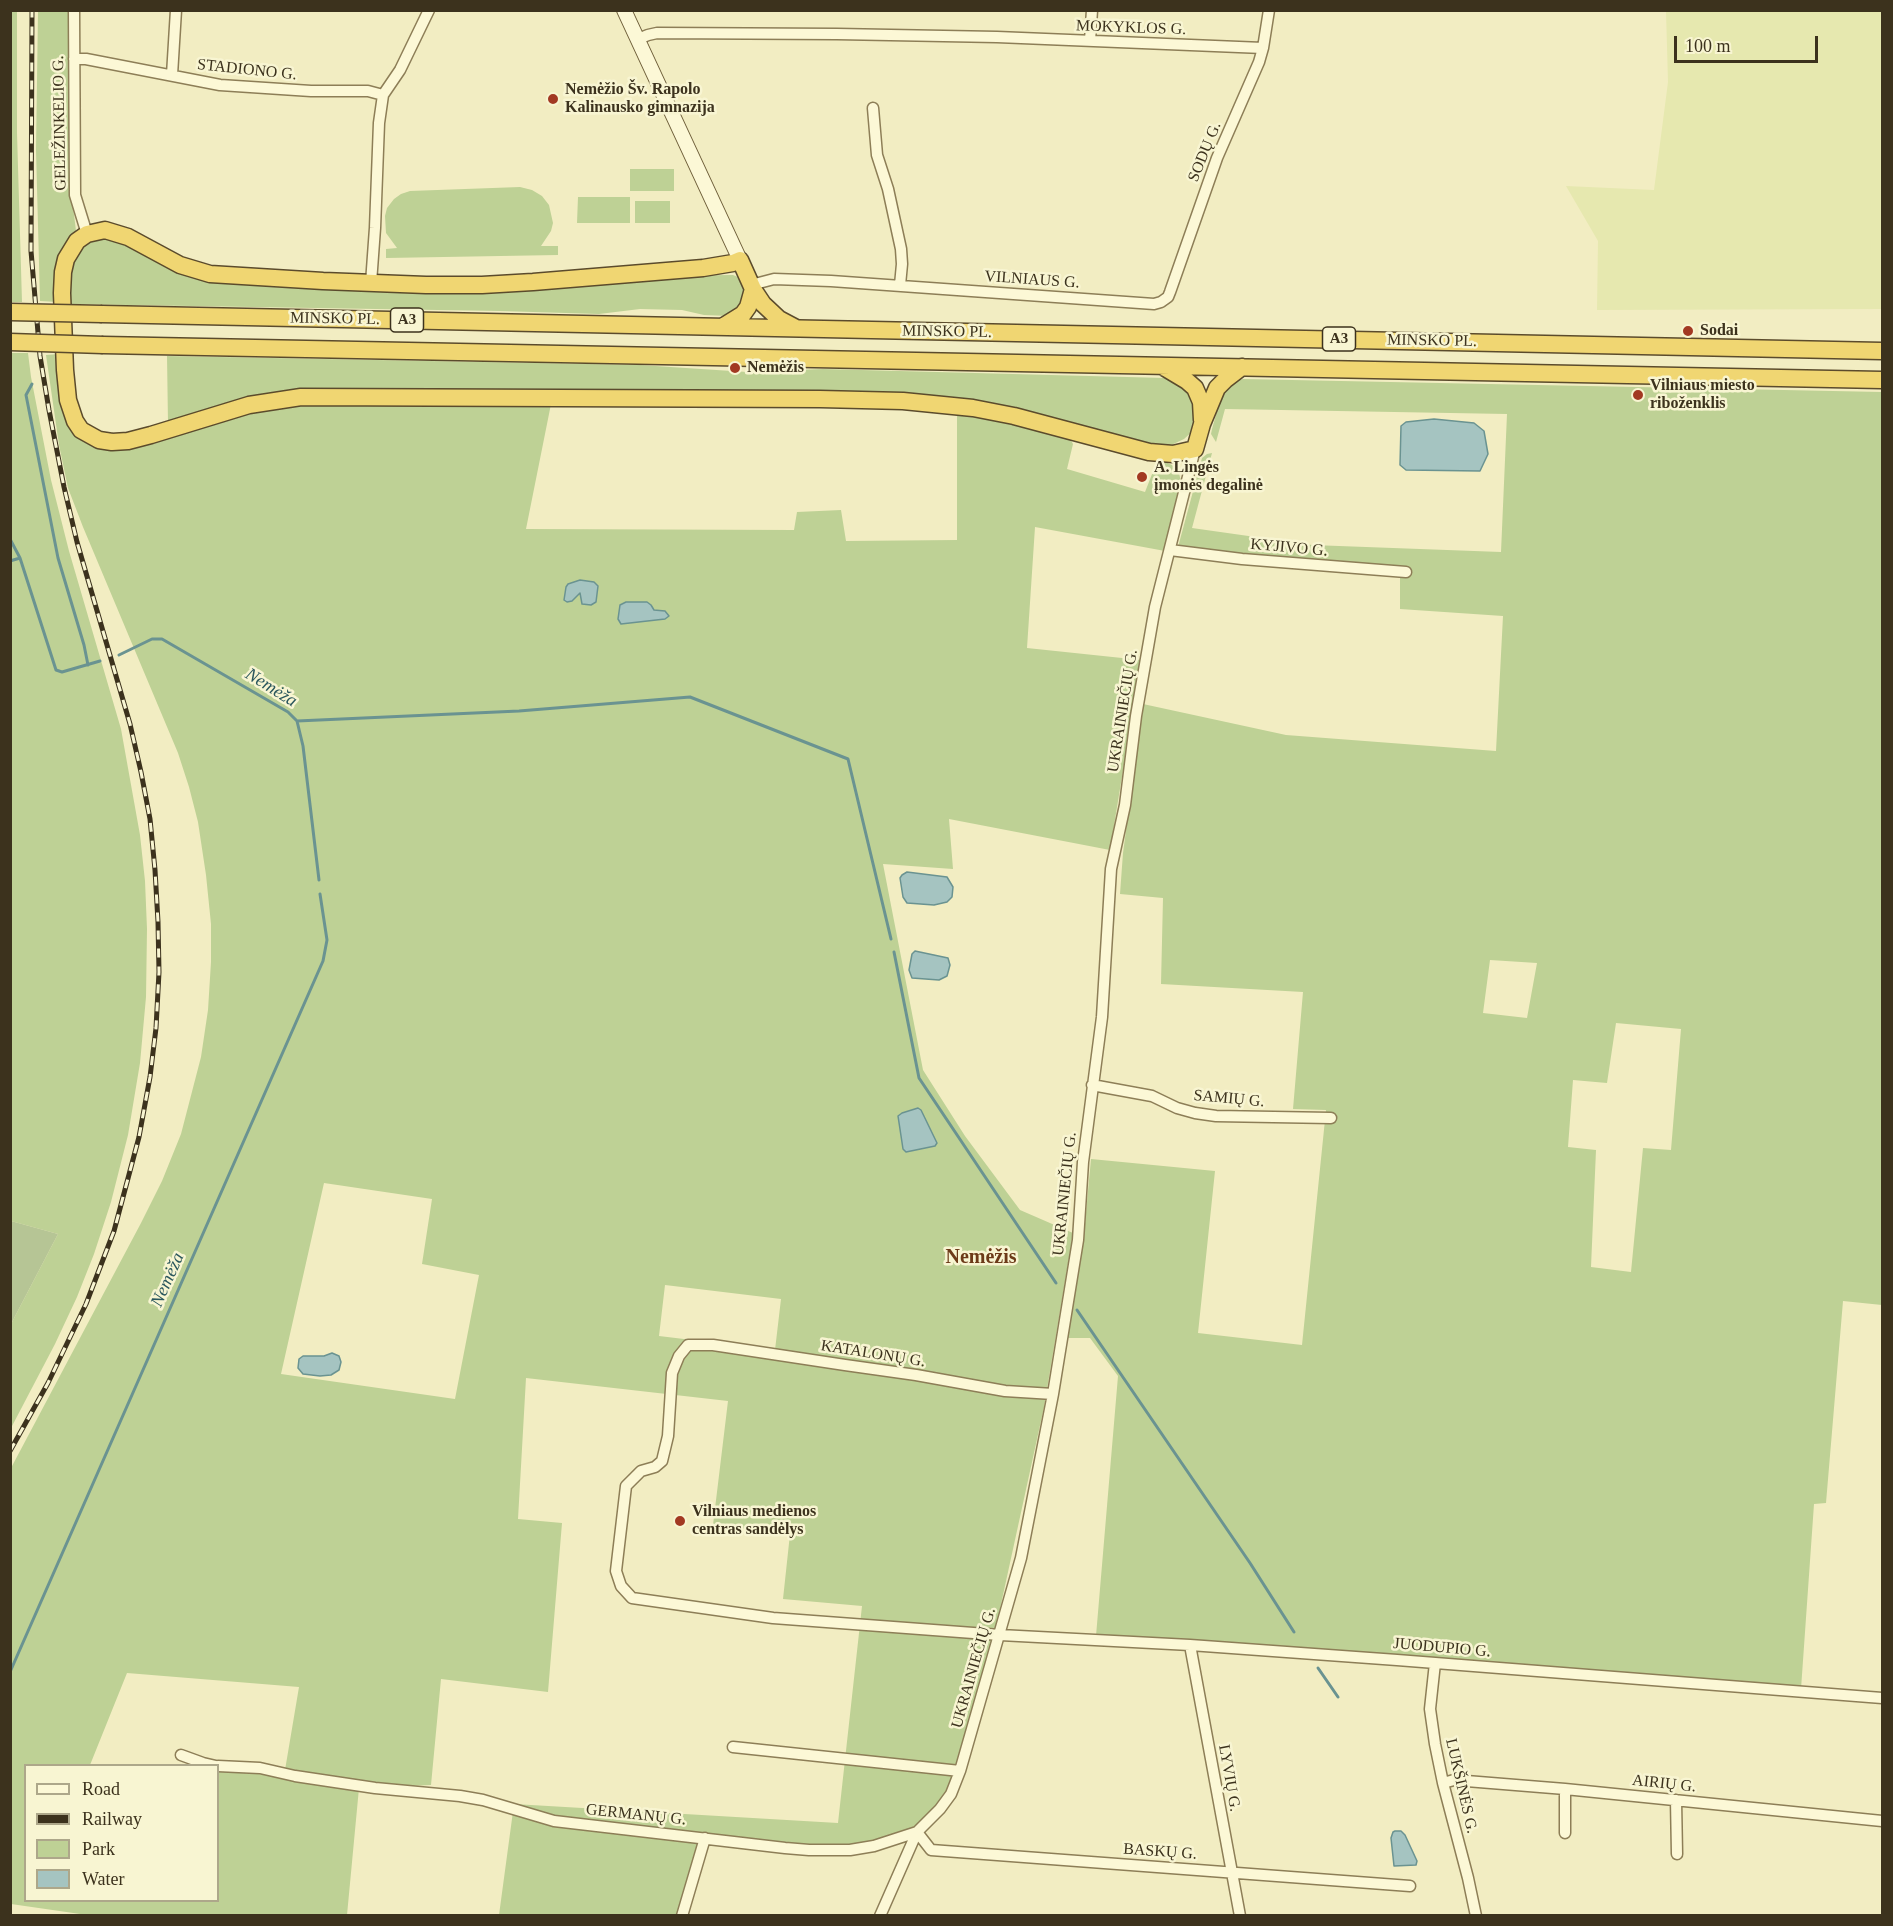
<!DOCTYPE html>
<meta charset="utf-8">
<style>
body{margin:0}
#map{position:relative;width:1893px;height:1926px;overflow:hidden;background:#f2edc2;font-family:Georgia,serif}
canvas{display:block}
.frame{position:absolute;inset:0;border:12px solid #3c321d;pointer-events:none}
.legend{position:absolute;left:24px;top:1764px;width:195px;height:138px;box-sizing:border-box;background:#f8f5d2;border:2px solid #ada78a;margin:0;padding:8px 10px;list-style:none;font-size:18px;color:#3c321d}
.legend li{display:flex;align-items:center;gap:12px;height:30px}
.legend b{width:30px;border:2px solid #ada78a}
.scale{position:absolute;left:1674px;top:36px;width:144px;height:27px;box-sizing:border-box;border:3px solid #3c321d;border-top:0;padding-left:8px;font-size:18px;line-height:21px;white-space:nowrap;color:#3c321d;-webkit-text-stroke:4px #f8f5d2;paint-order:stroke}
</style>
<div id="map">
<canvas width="1893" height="1926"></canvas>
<div class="frame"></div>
<ul class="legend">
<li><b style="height:8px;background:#fcf8d6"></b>Road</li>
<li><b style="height:8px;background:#3c321d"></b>Railway</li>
<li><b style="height:16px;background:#bed195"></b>Park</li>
<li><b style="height:16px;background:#a5c4c1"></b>Water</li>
</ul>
<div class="scale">100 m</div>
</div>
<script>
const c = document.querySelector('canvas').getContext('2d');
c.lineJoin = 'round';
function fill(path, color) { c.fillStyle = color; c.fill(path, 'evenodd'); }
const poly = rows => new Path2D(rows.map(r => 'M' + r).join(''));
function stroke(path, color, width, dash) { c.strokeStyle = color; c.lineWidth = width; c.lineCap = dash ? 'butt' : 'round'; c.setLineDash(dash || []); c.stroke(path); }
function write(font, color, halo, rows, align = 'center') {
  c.font = font + ' Georgia,serif'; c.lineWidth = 5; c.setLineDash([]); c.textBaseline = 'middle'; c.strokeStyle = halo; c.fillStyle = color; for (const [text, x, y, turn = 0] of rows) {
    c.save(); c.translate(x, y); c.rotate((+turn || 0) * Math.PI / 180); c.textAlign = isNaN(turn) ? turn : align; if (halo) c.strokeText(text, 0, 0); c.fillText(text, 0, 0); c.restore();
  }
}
const farmland = poly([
 [1666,11,1882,11,1882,309,1597,310,1598,241,1566,186,1654,190,1668,82]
]);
const green = poly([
 [17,10,17,133,22,302,10,302,10,11],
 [38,11,70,11,71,190,76,231,66,244,57,302,40,301,36,150],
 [630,169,674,169,674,191,630,191],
 [520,187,532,190,542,196,549,205,553,223,551,231,541,246,558,246,558,255,386,258,386,249,397,248,386,233,385,216,387,208,394,199,401,194,410,191],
 [578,197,630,197,630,223,577,223],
 [635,201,670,201,670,223,635,223],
 [104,237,216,280,733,275,738,277,745,283,745,305,729,316,704,315,682,310,640,309,599,314,500,311,67,304,70,264,82,244],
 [11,353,28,353,31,377,51,480,69,551,121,729,140,835,145,881,147,929,146,997,140,1063,128,1135,111,1202,94,1254,77,1297,55,1344,11,1428,11,1324,58,1234,11,1221],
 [59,354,62,398,99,446,265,409,292,405,551,404,526,529,794,530,797,512,841,510,846,541,957,540,957,413,1062,433,1069,437,1073,444,1067,469,1145,492,1158,459,1172,465,1179,473,1181,482,1165,551,1035,527,1027,648,1141,660,1110,850,949,819,953,869,883,864,923,1070,965,1136,1020,1210,1073,1233,1044,1407,996,1627,951,1785,941,1802,915,1826,885,1839,843,1845,816,1846,706,1833,698,1843,677,1915,499,1915,514,1804,838,1823,862,1606,783,1599,790,1534,713,1525,728,1401,526,1378,518,1519,562,1523,548,1692,441,1679,431,1785,359,1788,347,1915,94,1916,11,1904,11,1468,141,1223,162,1181,181,1134,201,1057,208,1010,211,962,211,924,206,875,198,822,189,787,178,753,83,527,68,488,59,445,46,355],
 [324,1183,432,1199,422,1264,479,1275,455,1399,281,1374],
 [665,1285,781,1299,775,1350,659,1336],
 [127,1673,299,1687,284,1776,218,1771,218,1900,26,1900,26,1766,90,1765],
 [167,356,640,365,747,372,823,369,1165,378,1177,381,1194,397,1194,430,1184,439,1167,447,1151,446,1107,432,1017,410,315,389,168,423],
 [1243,379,1882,392,1882,1305,1843,1301,1826,1503,1814,1504,1801,1689,1216,1641,1096,1636,1118,1376,1090,1338,1067,1338,1083,1245,1091,1159,1215,1171,1198,1333,1302,1345,1326,1110,1293,1109,1303,992,1161,984,1163,898,1120,894,1123,853,1143,704,1286,735,1496,751,1503,616,1400,609,1400,566,1308,560,1178,547,1202,458,1207,454,1212,453,1192,528,1312,545,1501,552,1507,414,1225,409,1216,442,1211,434,1212,429,1223,390,1235,381],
 [1490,960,1537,963,1527,1018,1483,1013],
 [1616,1023,1681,1029,1671,1150,1643,1148,1631,1272,1591,1267,1596,1150,1568,1147,1573,1080,1607,1083]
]);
const cemetery = poly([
 [11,1221,58,1234,11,1324,10,1221]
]);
const water = poly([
 [1434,419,1474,423,1484,431,1488,454,1480,471,1406,470,1400,465,1401,426,1406,422,1434,419],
 [580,580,594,582,598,586,596,602,591,605,582,604,580,593,572,601,567,602,564,600,566,587,568,584,580,580],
 [626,602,647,602,651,605,654,610,665,611,669,616,665,619,621,624,618,619,620,605,626,602],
 [907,872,947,877,953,887,952,897,947,902,934,905,907,903,903,897,900,878,902,875,907,872],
 [915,951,948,958,950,965,947,976,939,980,912,978,909,970,912,954,915,951],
 [918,1108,921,1110,937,1143,935,1146,906,1152,903,1149,898,1116,902,1113,918,1108],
 [332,1353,339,1356,341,1362,339,1370,331,1375,320,1376,303,1374,298,1368,299,1359,303,1356,324,1356,332,1353],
 [1395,1831,1401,1831,1405,1835,1417,1861,1416,1865,1394,1866,1391,1838,1393,1832,1395,1831]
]);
const stream = poly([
 [32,384,26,395,58,558,84,645,88,665],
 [10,539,20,558,56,670,62,672,100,661],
 [10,561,20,558],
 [119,655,152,639,162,639,288,712,297,721,303,746,319,880],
 [297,721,519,711,690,697,848,759,891,939],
 [894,952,919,1078,1056,1283],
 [1077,1310,1250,1563,1294,1632],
 [1318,1668,1338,1697],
 [10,1672,323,961,327,940,320,894]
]);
const minor = poly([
 [74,10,75,195,87,234],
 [638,39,648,35,657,33,837,34,997,37,1263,48],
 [1090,41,1092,10],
 [74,59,86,59,220,85,311,91,368,91,383,95],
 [172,75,176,10],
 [873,108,877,155,888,189,901,249,902,264,900,285],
 [371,283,375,228,379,123,383,95,400,70,429,10],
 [751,285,774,279,831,281,1154,304,1161,302,1168,297,1170,292,1217,158,1259,62,1263,48,1269,10],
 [1170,550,1242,559,1406,572],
 [1092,1085,1152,1096,1177,1108,1195,1113,1216,1116,1331,1118],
 [1053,1394,1005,1391,916,1375,845,1365,713,1345,688,1345,679,1356,672,1373,668,1436,662,1461,655,1467,641,1471,626,1486,616,1571,621,1586,632,1598,773,1618,1000,1635,1190,1645,1397,1660,1882,1698],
 [1190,1645,1240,1916],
 [1435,1663,1430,1709,1435,1744,1443,1783,1468,1878,1476,1916],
 [733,1747,960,1771],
 [181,1755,203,1763,216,1766],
 [218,1766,260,1768,295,1776,375,1788,460,1796,483,1800,554,1821,785,1848,809,1850,850,1850,874,1846,917,1832],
 [1443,1783,1454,1780,1565,1789,1882,1821],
 [1676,1800,1677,1854],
 [917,1832,931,1850,1410,1886],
 [1565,1833,1565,1789],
 [682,1916,705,1838],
 [880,1916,917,1832,940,1809,951,1794,960,1771,1021,1558,1053,1394,1078,1240,1083,1162,1102,1017,1111,869,1125,805,1136,716,1155,607,1195,449]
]);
const secondary = poly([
 [624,10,740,260]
]);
const trunk = poly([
 [102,314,1882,351],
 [722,327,743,314,748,307,753,289],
 [796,328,779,319,763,304,753,289,740,260,733,263,703,268,533,282,482,285,426,285,323,281,210,274,180,265,128,237,105,230,87,234,77,241,66,259,63,272,62,293,65,370,68,400,75,421,81,430,99,440,112,442,128,441,151,435,249,405,301,397,820,399,903,401,973,408,1014,416,1149,452,1173,454,1195,449,1202,424,1217,388,1225,380,1242,367],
 [103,345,1882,380],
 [1162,366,1187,381,1195,388,1201,402,1202,420]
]);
const rail = poly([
 [10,1451,48,1383,86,1304,114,1231,139,1137,150,1077,156,1028,159,972,158,922,155,870,150,819,141,772,130,724,77,542,64,487,49,410,40,356,31,251,32,10]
]);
const trunkBridge = poly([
 [10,312,102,314],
 [10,342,103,345]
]);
const markers = [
 [553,99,6,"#a23922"],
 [1688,331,6,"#a23922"],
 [735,368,6,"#a23922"],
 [1638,395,6,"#a23922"],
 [1142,477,6,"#a23922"],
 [680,1521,6,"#a23922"]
];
const shields = [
 [407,320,33],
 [1339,339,33]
];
const shieldNames = [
 ["A3",407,320],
 ["A3",1339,339]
];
const streetNames = [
 ["MOKYKLOS G.",1131,28,2],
 ["STADIONO G.",247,70,6],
 ["GELEŽINKELIO G.",60,123,-91],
 ["SODŲ G.",1205,152,-68],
 ["VILNIAUS G.",1032,280,4],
 ["MINSKO PL.",335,319,1],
 ["MINSKO PL.",947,332,1],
 ["MINSKO PL.",1432,341,1],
 ["KYJIVO G.",1289,548,5],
 ["UKRAINIEČIŲ G.",1123,711,-81],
 ["SAMIŲ G.",1229,1099,5],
 ["UKRAINIEČIŲ G.",1065,1194,-84],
 ["KATALONŲ G.",873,1354,9],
 ["JUODUPIO G.",1442,1648,5],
 ["UKRAINIEČIŲ G.",974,1668,-74],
 ["LYVIŲ G.",1229,1778,80],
 ["AIRIŲ G.",1664,1784,6],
 ["LUKŠINĖS G.",1461,1786,77],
 ["GERMANŲ G.",636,1815,6],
 ["BASKŲ G.",1160,1852,4]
];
const poiNames = [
 ["Nemėžio Šv. Rapolo",565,90],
 ["Kalinausko gimnazija",565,108],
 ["Sodai",1700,331],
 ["Nemėžis",747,368],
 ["Vilniaus miesto",1650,386],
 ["riboženklis",1650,404],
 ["A. Lingės",1154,468],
 ["įmonės degalinė",1154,486],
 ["Vilniaus medienos",692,1512],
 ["centras sandėlys",692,1530]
];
const waterNames = [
 ["Nemėža",271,688,32],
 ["Nemėža",168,1280,-66]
];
const quarterNames = [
 ["Nemėžis",981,1258]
];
fill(farmland, '#e6e8af');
fill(green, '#bed195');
fill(cemetery, '#b6c595');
fill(water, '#a5c4c1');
stroke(water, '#6a9391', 1.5);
stroke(stream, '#6a9391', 3);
stroke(minor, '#8d7e57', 13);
stroke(secondary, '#6f5f3a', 16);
stroke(trunk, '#5b4b2c', 19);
stroke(minor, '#fcf8d6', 10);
stroke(secondary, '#fcf8d6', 14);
stroke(trunk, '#f0d672', 16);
stroke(rail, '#3c321d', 5);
stroke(rail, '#f8f5d2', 3, [9]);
stroke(trunkBridge, '#5b4b2c', 19, []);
stroke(trunkBridge, '#f0d672', 16);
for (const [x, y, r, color] of markers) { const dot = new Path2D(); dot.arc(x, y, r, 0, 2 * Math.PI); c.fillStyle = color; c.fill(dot); stroke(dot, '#f8f5d2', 2); }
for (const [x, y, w] of shields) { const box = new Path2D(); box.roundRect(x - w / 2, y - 12, w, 24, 4.5); c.fillStyle = '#f8f5d2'; c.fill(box); stroke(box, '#3c321d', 1.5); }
write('bold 15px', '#3c321d', null, shieldNames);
write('16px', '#3c321d', '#f8f5d2', streetNames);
write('bold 16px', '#3c321d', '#f8f5d2', poiNames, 'left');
write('italic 18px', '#2b575d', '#f8f5d2', waterNames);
write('bold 20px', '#6c3a18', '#f8f5d2', quarterNames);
</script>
